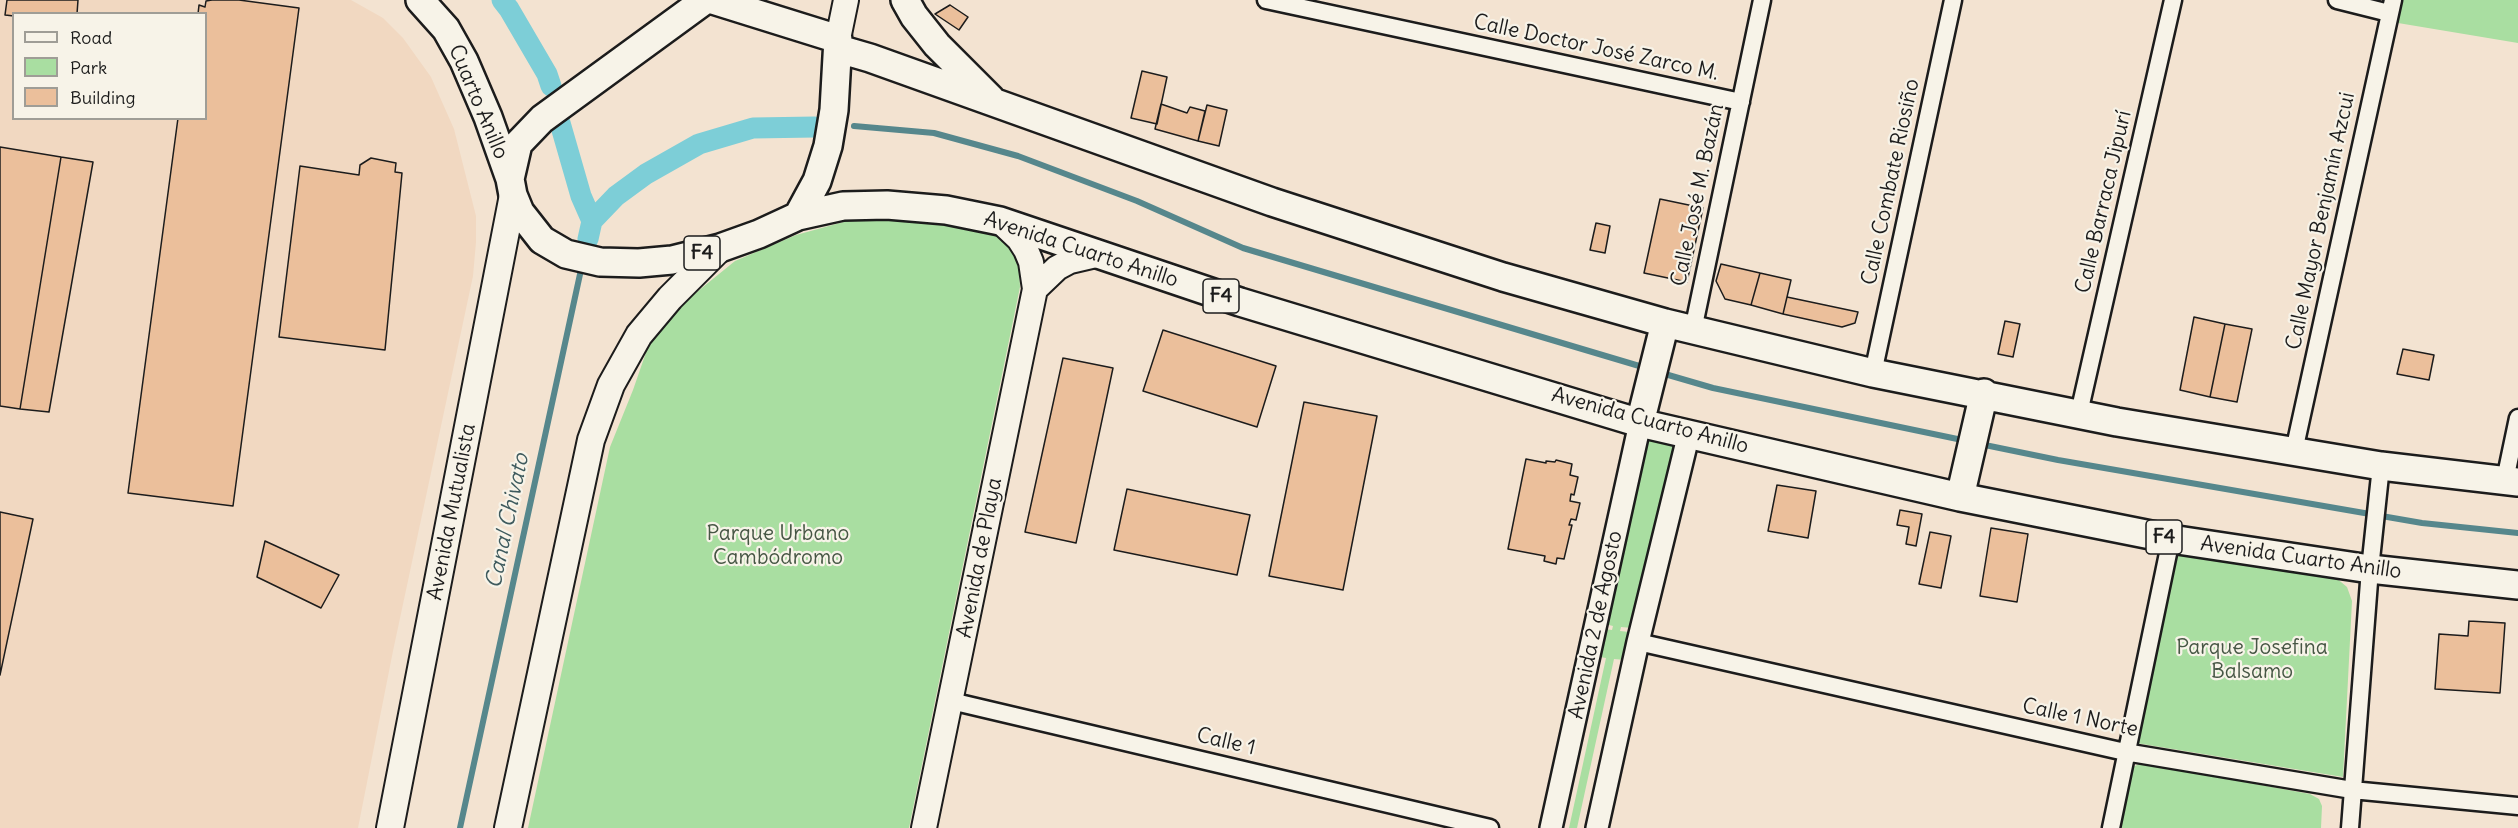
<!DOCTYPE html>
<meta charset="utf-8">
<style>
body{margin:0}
#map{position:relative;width:2518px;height:828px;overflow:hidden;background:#f3e3d1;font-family:Delius,sans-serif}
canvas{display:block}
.legend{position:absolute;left:12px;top:12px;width:195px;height:108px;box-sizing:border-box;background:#f7f3e8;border:2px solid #9f9d96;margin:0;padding:8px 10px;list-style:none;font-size:18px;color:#1c1c1c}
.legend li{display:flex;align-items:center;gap:12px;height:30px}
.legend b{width:30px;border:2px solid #9f9d96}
</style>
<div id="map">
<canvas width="2518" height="828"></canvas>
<ul class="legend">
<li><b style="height:8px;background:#f7f3e8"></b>Road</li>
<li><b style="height:16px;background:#a9dea1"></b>Park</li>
<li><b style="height:16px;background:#ebbf9b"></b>Building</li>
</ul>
</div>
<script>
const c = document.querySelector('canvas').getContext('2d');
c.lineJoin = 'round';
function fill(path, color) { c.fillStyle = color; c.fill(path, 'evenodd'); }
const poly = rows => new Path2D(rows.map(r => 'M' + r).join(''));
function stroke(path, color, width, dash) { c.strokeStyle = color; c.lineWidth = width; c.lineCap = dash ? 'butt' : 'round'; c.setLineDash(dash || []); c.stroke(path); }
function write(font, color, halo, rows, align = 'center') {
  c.font = font + ' Delius,sans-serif'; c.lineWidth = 4.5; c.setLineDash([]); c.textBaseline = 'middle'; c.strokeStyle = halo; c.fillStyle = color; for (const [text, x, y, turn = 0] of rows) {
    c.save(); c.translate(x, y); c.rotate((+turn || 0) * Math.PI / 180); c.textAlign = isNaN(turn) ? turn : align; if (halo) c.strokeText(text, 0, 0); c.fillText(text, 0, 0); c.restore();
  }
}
const built = poly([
 [0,0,351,0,383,18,403,38,431,77,454,129,476,216,476,242,473,276,393,651,358,828,0,828],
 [14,14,206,14,206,118,14,118]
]);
const green = poly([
 [2398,0,2518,0,2518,43,2392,22],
 [916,218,985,228,1008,244,1019,262,1020,287,909,828,528,828,610,447,633,390,650,341,687,300,735,261,796,235,847,221],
 [1646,438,1674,445,1632,628,1621,627,1620,631,1629,632,1625,660,1614,659,1577,828,1569,828,1606,658,1600,657,1605,629,1612,630,1613,626,1605,624],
 [2175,549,2335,577,2347,587,2352,601,2343,777,2136,743],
 [2141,763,2310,794,2319,799,2322,806,2321,828,2117,828,2131,768]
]);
const stream = poly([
 [854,126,934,133,1018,156,1137,201,1243,248,1646,368],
 [585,252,592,221],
 [1658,372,1713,388,1967,441],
 [1980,444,2058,460,2422,523,2518,533],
 [460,828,582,265]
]);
const canal = poly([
 [502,0,509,9,547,74,551,86],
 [560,123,581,196,592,221],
 [588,239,592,221,616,196,646,174,699,144,753,128,815,127]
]);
const building = poly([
 [7,0,78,0,77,14,14,14,14,16,5,15,7,0],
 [212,0,239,0,299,8,233,506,128,493,178,118,206,118,206,14,198,14,199,5,205,7,206,1,212,0],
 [950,5,968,17,959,30,935,14,950,5],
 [1142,71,1167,77,1157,124,1131,118,1142,71],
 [1161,104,1187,113,1190,107,1205,111,1198,141,1155,129,1161,104],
 [1207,105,1227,110,1219,146,1198,141,1207,105],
 [0,147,61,157,20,409,0,406,0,147],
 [61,157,93,162,49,412,20,409,61,157],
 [371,158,396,163,395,172,402,173,385,350,279,337,300,166,359,175,360,165,371,158],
 [1660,199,1703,208,1687,282,1644,273,1660,199],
 [1596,223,1610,226,1605,253,1590,250,1596,223],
 [1721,264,1760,273,1751,305,1725,299,1716,281,1721,264],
 [1760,273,1791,280,1783,314,1751,305,1760,273],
 [1787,297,1858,312,1855,323,1842,327,1783,314,1787,297],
 [2194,317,2225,324,2210,397,2180,390,2194,317],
 [2005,321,2020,324,2013,357,1998,354,2005,321],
 [2225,324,2252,329,2237,402,2210,397,2225,324],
 [1163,330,1276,366,1257,427,1143,391,1163,330],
 [2403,349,2434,355,2429,380,2397,374,2403,349],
 [1063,358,1113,368,1076,543,1025,532,1063,358],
 [1304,402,1377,416,1343,590,1269,576,1304,402],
 [1526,459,1546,463,1546,461,1555,462,1556,460,1572,464,1570,475,1578,477,1574,495,1571,494,1570,501,1580,503,1576,520,1571,519,1569,525,1572,525,1564,559,1557,558,1556,564,1544,561,1545,556,1508,549,1526,459],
 [1777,485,1816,491,1808,538,1768,531,1777,485],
 [1127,489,1250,515,1237,575,1114,550,1127,489],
 [1900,510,1922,514,1916,546,1906,544,1909,527,1897,525,1900,510],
 [0,512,33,519,0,675,0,512],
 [1991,528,2028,534,2017,602,1980,596,1991,528],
 [1930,532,1951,536,1941,588,1919,584,1930,532],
 [265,541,339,575,321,608,257,577,265,541],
 [2469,621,2505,623,2500,693,2435,689,2439,634,2468,636,2469,621]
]);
const minor = poly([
 [1266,0,1741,102],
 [2337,0,2389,13],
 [1693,330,1762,0],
 [1873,373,1953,0],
 [2079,413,2173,0],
 [2294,451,2393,0],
 [2505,480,2518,418],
 [1638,642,2125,752,2352,790,2518,806],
 [951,701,1490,828],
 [2111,828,2171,539],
 [2350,828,2370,569,2381,466]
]);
const tertiary = poly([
 [1551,828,1640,423],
 [1597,828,1638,642,1689,433]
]);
const secondary = poly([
 [838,39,846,0],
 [1035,289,1057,268,1070,261,1100,254],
 [924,828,1035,289,1031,262,1026,250,1019,239,1000,221]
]);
const primary = poly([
 [390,828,513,195],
 [508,828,591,440,611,385,639,335,670,298,720,248]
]);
const trunk = poly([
 [420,0,446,29,464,61,488,117,510,179],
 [705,0,542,119,518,144,510,179,513,195,520,212,542,240,566,254,600,262,639,263,672,260,720,248,759,234,798,216,843,206,887,205,946,210,1000,221,1240,302,1640,423,1960,497,2171,539,2370,569,2518,585],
 [713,0,838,39,834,110,828,146,817,181,798,216],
 [905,0,914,16,937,45,991,99],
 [839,49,870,58,1272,202,1503,277,1665,323,1873,373,2117,422,2381,466,2518,482],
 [1640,423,1665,323],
 [1960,497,1984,393]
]);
const shields = [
 [702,253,36],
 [1221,296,36],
 [2164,537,36]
];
const shieldNames = [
 ["F4",702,253],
 ["F4",1221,296],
 ["F4",2164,537]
];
const streetNames = [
 ["Calle Doctor José Zarco M.",1596,48,12],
 ["Cuarto Anillo",478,102,67],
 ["Calle Combate Riosiño",1891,182,-78],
 ["Calle José M. Bazán",1698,195,-78],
 ["Calle Barraca Jipurí",2104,202,-77],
 ["Calle Mayor Benjamín Azcui",2321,221,-78],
 ["Avenida Cuarto Anillo",1081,250,18],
 ["Avenida Cuarto Anillo",1650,421,15],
 ["Avenida Mutualista",452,512,-79],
 ["Avenida de Playa",980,558,-79],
 ["Avenida Cuarto Anillo",2301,558,8],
 ["Avenida 2 de Agosto",1596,625,-78],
 ["Calle 1 Norte",2080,718,12],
 ["Calle 1",1226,742,13]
];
const parkNames = [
 ["Parque Urbano",778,534],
 ["Cambódromo",778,558],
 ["Parque Josefina",2252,648],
 ["Balsamo",2252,672]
];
const waterNames = [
 ["Canal Chivato",508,521,-78]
];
fill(built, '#f1d8c1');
fill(green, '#a9dea1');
stroke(stream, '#56878c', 6);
stroke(canal, '#7dced7', 21);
fill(building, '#ebbf9b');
stroke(building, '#1c1c1c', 1.5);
stroke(minor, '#1c1c1c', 21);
stroke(tertiary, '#1c1c1c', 26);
stroke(secondary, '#1c1c1c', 28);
stroke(primary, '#1c1c1c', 30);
stroke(trunk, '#1c1c1c', 32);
stroke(minor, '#f7f3e8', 16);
stroke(tertiary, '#f7f3e8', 21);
stroke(secondary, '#f7f3e8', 24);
stroke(primary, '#f7f3e8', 26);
stroke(trunk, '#f7f3e8', 27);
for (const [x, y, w] of shields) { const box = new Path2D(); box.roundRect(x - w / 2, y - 17, w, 34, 4.5); c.fillStyle = '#f7f3e8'; c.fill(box); stroke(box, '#1c1c1c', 1.5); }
write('bold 20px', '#1c1c1c', null, shieldNames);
write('21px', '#1c1c1c', '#f7f3e8', streetNames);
write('21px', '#465644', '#f7f3e8', parkNames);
write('italic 22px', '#3e5a5d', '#f7f3e8', waterNames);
</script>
